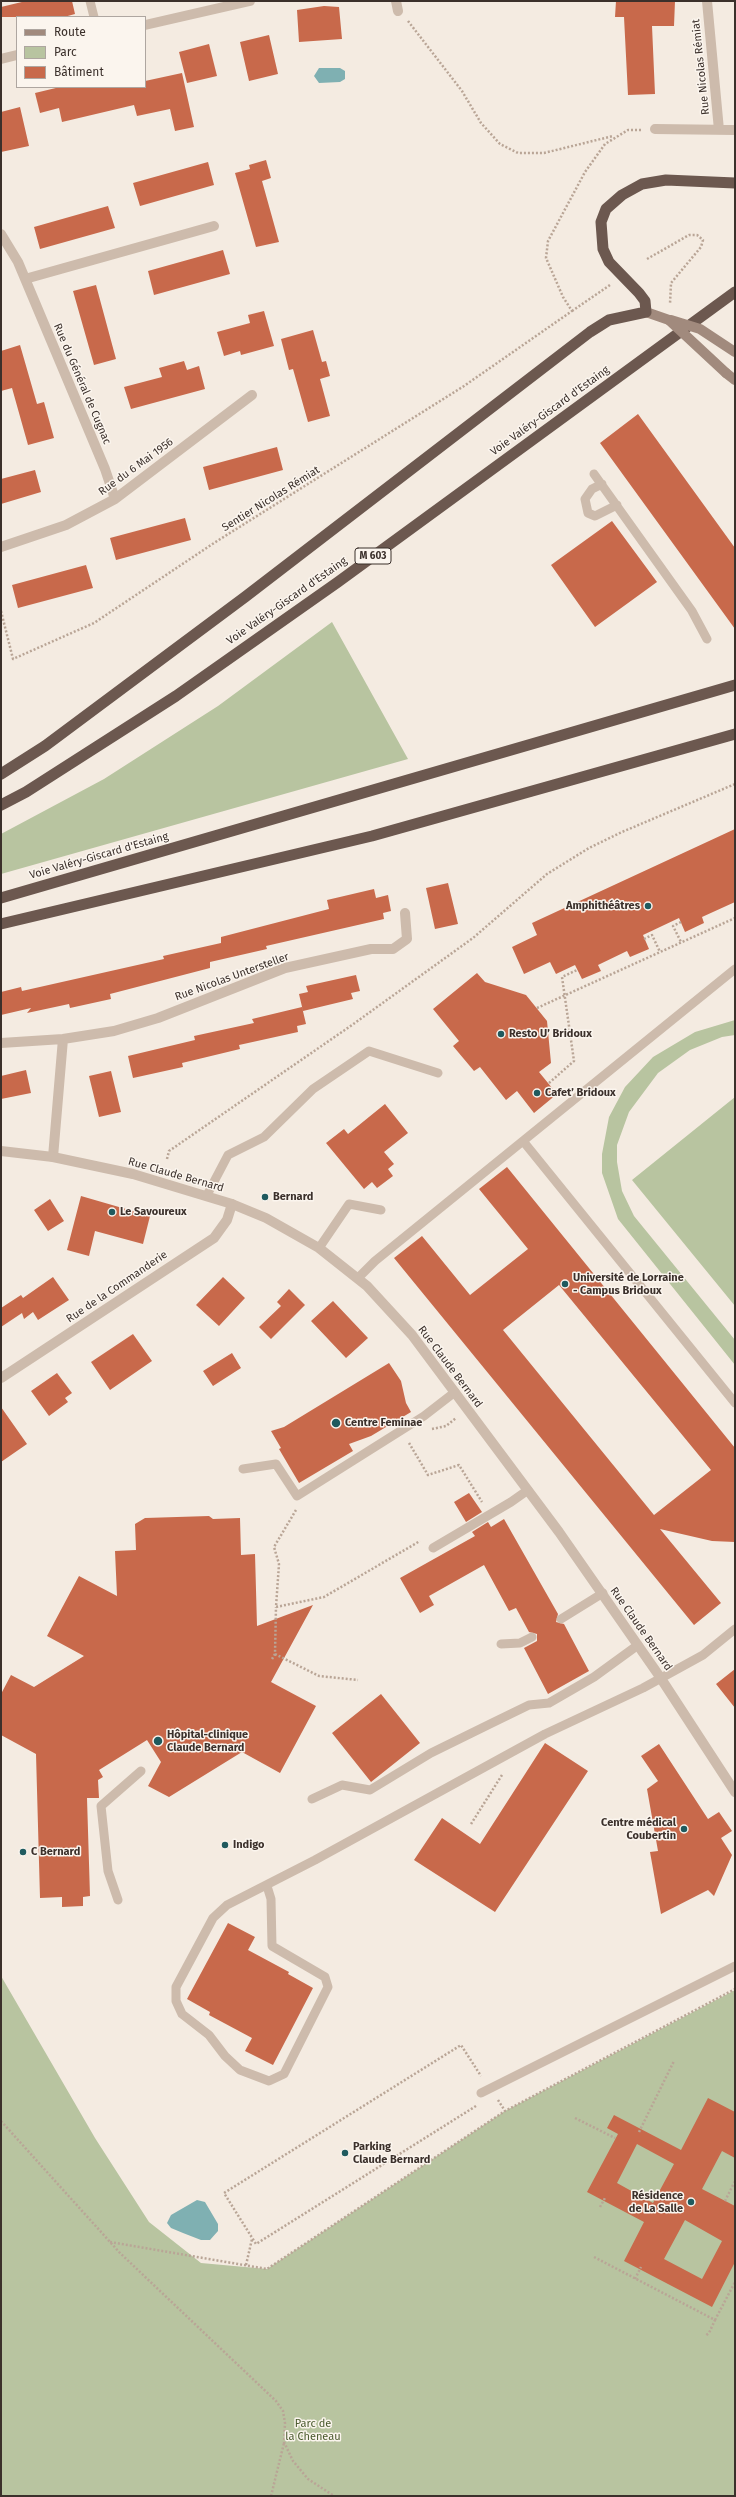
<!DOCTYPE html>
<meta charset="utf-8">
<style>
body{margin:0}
#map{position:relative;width:736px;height:2497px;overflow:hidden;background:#f4ebe1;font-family:"Fira Sans",sans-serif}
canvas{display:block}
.frame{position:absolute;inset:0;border:2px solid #3b302b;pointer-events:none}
.legend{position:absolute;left:16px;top:16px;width:130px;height:72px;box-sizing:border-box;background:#fbf5ee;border:1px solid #aea6a0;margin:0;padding:5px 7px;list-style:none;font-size:12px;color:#3b302b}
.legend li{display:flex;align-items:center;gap:8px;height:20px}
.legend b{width:20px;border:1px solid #aea6a0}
</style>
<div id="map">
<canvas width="736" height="2497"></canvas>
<div class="frame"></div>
<ul class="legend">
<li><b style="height:5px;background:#a18a7d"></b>Route</li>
<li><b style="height:11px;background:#b8c4a0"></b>Parc</li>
<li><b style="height:11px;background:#c8694b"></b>Bâtiment</li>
</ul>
</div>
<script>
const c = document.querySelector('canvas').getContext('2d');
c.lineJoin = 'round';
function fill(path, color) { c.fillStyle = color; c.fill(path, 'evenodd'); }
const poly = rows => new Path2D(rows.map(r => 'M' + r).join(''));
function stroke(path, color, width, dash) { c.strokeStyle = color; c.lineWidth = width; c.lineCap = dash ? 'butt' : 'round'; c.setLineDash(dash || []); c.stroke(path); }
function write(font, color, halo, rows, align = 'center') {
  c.font = font + ' "Fira Sans",sans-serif'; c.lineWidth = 3; c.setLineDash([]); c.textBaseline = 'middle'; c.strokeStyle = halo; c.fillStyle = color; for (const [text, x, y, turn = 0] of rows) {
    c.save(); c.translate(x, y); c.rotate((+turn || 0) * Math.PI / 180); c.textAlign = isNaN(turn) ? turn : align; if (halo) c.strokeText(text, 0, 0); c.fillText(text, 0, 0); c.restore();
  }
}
const green = poly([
 [332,622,408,759,1,874,1,834,104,779,218,706],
 [735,1020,735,1035,722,1037,690,1050,658,1073,629,1112,617,1145,617,1162,622,1191,634,1216,735,1340,735,1365,618,1219,602,1173,602,1154,609,1117,625,1087,653,1057,695,1032],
 [735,1097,735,1306,632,1180],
 [1,1976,95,2138,149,2222,201,2263,267,2269,505,2111,735,1990,735,2496,1,2496]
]);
const water = poly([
 [319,68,340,68,345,71,345,79,340,82,319,83,314,76],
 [197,2200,205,2202,218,2224,218,2231,210,2240,201,2240,183,2233,171,2228,167,2223,171,2215]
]);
const building = poly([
 [26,1,72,1,75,14,64,17,1,17,1,7],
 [616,1,675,1,674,26,652,26,655,94,628,95,624,17,615,17],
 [324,6,339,7,342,39,299,42,297,10],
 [269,35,278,74,249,81,240,42],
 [209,44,217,76,187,83,179,52],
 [182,73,194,127,175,131,170,109,137,116,134,105,62,122,59,108,40,113,35,93,60,87,145,87,145,81],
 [20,107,29,146,1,152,1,112],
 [266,160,271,178,262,181,279,242,256,247,235,173,250,169,249,165],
 [208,162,214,185,140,206,133,183],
 [108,206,115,228,40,249,34,227],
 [223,250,230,274,154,295,148,271],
 [96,285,116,359,94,365,73,291],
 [264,311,274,346,241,355,240,351,224,356,217,332,250,323,248,315],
 [313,330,322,362,326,361,330,376,320,379,330,416,308,422,293,369,289,370,281,339],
 [20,345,37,404,44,402,54,438,28,445,12,388,1,391,1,351],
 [184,361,187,370,199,366,205,389,131,409,124,387,162,377,159,368],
 [638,414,735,548,735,629,600,443],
 [277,447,283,470,209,490,203,467],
 [35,470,41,492,1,504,1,479],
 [185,518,191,540,116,560,110,538],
 [612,521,657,582,595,627,551,565],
 [86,565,93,588,18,608,12,585],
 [735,829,735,902,702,917,704,923,685,932,679,918,643,935,649,949,630,957,627,951,598,965,601,971,582,979,575,965,556,974,550,962,524,974,512,947,537,935,532,923],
 [448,883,458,924,435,929,426,888],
 [374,889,376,898,388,895,391,911,383,913,384,919,266,946,267,949,210,962,210,968,110,994,111,999,70,1008,69,1004,27,1013,31,1008,1,1015,1,992,21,987,22,991,164,959,163,956,221,943,221,937,329,909,327,900],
 [477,973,485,982,526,995,547,1021,551,1063,539,1072,557,1094,534,1113,517,1091,506,1100,480,1067,474,1071,453,1046,459,1041,433,1009],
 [356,975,360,991,351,993,353,999,303,1011,299,994,308,992,306,986],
 [302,1007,306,1024,297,1026,298,1032,239,1045,240,1049,182,1063,183,1067,133,1078,128,1056,195,1040,194,1036,254,1023,252,1019],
 [26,1070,31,1093,1,1099,1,1076],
 [111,1071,121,1112,99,1117,89,1076],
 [385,1104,408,1133,384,1152,394,1164,388,1169,393,1176,377,1188,372,1182,364,1189,326,1143,344,1129,348,1134],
 [507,1167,735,1448,735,1542,712,1541,660,1529,721,1603,694,1625,394,1258,422,1236,470,1295,528,1249,479,1189],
 [559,1285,711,1470,654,1515,503,1330],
 [81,1196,150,1216,143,1244,95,1231,89,1256,67,1250],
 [50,1199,64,1221,48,1231,34,1210],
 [53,1277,69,1300,38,1320,33,1312,24,1319,22,1313,1,1327,1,1308,21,1295,23,1298],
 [223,1277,245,1298,219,1326,196,1305],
 [289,1289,305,1305,271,1339,259,1327,281,1306,277,1302],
 [333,1301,368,1338,346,1358,311,1321],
 [133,1334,152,1361,110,1390,91,1362],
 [232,1353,241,1368,213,1386,203,1371],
 [389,1363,401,1381,406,1403,411,1412,371,1436,349,1444,353,1451,299,1483,279,1449,281,1448,271,1431,284,1427],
 [57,1373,72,1393,65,1398,68,1402,49,1416,31,1391],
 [1,1407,27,1444,1,1462],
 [469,1493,482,1512,466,1522,454,1502],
 [209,1516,213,1519,240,1518,241,1555,255,1554,257,1626,313,1605,271,1682,316,1706,280,1773,242,1752,169,1797,148,1786,161,1762,147,1740,99,1770,103,1777,98,1780,99,1798,87,1798,90,1896,83,1897,83,1906,62,1907,62,1897,40,1898,36,1754,1,1735,1,1694,11,1675,34,1687,84,1656,47,1636,79,1576,117,1596,115,1551,136,1550,135,1524,145,1518],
 [504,1519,558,1614,556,1622,564,1624,589,1671,548,1694,524,1648,537,1641,537,1634,529,1632,516,1608,509,1611,484,1565,429,1596,434,1605,420,1613,400,1578,475,1536,472,1532,488,1522,491,1527],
 [735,1669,735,1708,716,1684],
 [381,1694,420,1743,371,1782,332,1733],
 [545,1743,588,1771,495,1912,414,1860,442,1818,480,1844],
 [659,1744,708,1819,719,1812,732,1831,721,1838,732,1855,714,1896,708,1890,661,1914,650,1852,658,1851,647,1789,658,1781,641,1756],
 [228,1923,255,1937,248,1950,289,1972,288,1974,313,1988,273,2065,245,2051,252,2038,209,2015,210,2012,187,1999],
 [708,2098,735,2112,735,2158,722,2151,702,2189,735,2206,735,2262,712,2307,624,2261,644,2222,587,2192,618,2134,607,2128,614,2115,681,2150],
 [637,2144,674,2164,653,2203,617,2183],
 [685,2220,722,2241,702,2279,664,2259]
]);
const path = poly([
 [408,21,462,91,481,123,500,144,518,153,544,153,613,136],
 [647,259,689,235,697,235,703,240,701,247,671,283,670,304],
 [572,311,610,285],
 [1,611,13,659,94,623,214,543,464,386,572,311,563,297,546,258,548,241,585,172,605,144,628,130,641,130],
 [681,922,673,926,681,942],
 [644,939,652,935,660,952],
 [537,1008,735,918],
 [549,1083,574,1061,562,977,577,970],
 [167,1159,169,1151,352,1025,473,938,547,874,589,848,622,832,735,784],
 [432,1429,446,1426,456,1418],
 [409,1443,428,1475,459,1465,482,1502],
 [296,1510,274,1547,279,1564,276,1607,324,1597,420,1541],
 [275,1654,319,1676,358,1680],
 [272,1659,275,1654,276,1607],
 [471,1824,502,1775],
 [498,2100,505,2111],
 [476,2106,256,2244,224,2193,461,2045,481,2076],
 [575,2118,615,2138],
 [1,2121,120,2253,276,2401,283,2411,285,2423,284,2442,293,2461,308,2479,334,2496],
 [639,2132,674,2061],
 [725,2201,735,2181],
 [600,2207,605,2198],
 [110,2242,267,2269,505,2111,735,1989],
 [594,2257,715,2320,709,2333,705,2336],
 [246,2265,252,2239],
 [635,2279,641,2267],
 [715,2320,735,2282],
 [271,2496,284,2443]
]);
const service = poly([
 [90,1,94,17],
 [594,474,692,611,707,639],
 [602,484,592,489,585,499,588,513,595,516,617,505],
 [523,1141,735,1403],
 [207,1195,228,1155,264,1137,313,1089,369,1051,438,1073],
 [319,1248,349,1204,381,1210],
 [358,1278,375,1261,735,969],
 [243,1469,276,1464,297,1496,424,1416,455,1392],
 [433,1548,511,1502,528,1490],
 [561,1619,603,1593],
 [501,1644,520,1643,532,1637],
 [312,1799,342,1785,370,1790,431,1753,492,1723,529,1705,549,1703,594,1677,638,1645],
 [267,1886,271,1899,272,1946,325,1977,328,1987,284,2074,269,2081,240,2070,225,2056,209,2035,182,2014,176,2001,176,1987,213,1918,227,1905,315,1860,545,1734,643,1688,703,1655,735,1629],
 [118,1900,108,1871,101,1806,141,1771],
 [481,2093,735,1966]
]);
const minor = poly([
 [396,1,398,11],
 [707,1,719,130],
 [145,25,250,1],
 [1,59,17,55],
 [655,129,735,130],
 [1,234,18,262,105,469,115,499],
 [25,279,214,226],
 [1,547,66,525,115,499,252,395],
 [1,1043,63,1039,114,1031,158,1018,285,968,371,949,393,949,407,939,405,913],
 [53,1157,63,1039],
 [1,1378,214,1238,227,1220,232,1204]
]);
const tertiary = poly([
 [1,1151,53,1157,133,1174,232,1204,266,1218,319,1248,367,1286,412,1335,559,1532,660,1677,735,1792]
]);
const secondary = poly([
 [646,312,669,320],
 [726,373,735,380]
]);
const trunk = poly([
 [1,774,45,746,245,597,590,332,609,320,646,312,645,301,639,293,609,262,603,249,601,222,606,209,622,195,642,184,666,180,735,183],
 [1,805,26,792,176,696,338,582,735,292],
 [1,898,735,685],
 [1,924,372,836,735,734]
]);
const secondaryBridge = poly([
 [669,320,726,373],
 [671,320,700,329,735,352]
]);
const markers = [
 [648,906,4,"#1f5a5e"],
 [501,1034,4,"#1f5a5e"],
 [537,1093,4,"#1f5a5e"],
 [265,1197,4,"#1f5a5e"],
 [112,1212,4,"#1f5a5e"],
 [565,1284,4,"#1f5a5e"],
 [336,1423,5,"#1f5a5e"],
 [158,1741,5,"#1f5a5e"],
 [684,1829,4,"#1f5a5e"],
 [225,1845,4,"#1f5a5e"],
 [23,1852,4,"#1f5a5e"],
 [345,2153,4,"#1f5a5e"],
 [691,2202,4,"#1f5a5e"]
];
const shields = [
 [373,556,36]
];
const shieldNames = [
 ["M 603",373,556]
];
const streetNames = [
 ["Rue Nicolas Rémiat",701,67,-96],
 ["Rue du Général de Cugnac",82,384,67],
 ["Voie Valéry-Giscard d'Estaing",550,411,-36],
 ["Rue du 6 Mai 1956",136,467,-36],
 ["Sentier Nicolas Rémiat",271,499,-32],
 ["Voie Valéry-Giscard d'Estaing",287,601,-35],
 ["Voie Valéry-Giscard d'Estaing",99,856,-16],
 ["Rue Nicolas Untersteller",232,977,-20],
 ["Rue Claude Bernard",176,1175,16],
 ["Rue de la Commanderie",117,1287,-34],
 ["Rue Claude Bernard",450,1367,53],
 ["Rue Claude Bernard",641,1629,55]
];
const poiNames = [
 ["Amphithéâtres",640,906,"right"],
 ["Resto U’ Bridoux",509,1034],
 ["Cafet’ Bridoux",545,1093],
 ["Bernard",273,1197],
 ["Le Savoureux",120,1212],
 ["Université de Lorraine",573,1278],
 ["- Campus Bridoux",573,1291],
 ["Centre Feminae",345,1423],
 ["Hôpital-clinique",167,1735],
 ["Claude Bernard",167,1748],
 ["Centre médical",676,1823,"right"],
 ["Coubertin",676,1836,"right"],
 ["Indigo",233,1845],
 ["C Bernard",31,1852],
 ["Parking",353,2147],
 ["Claude Bernard",353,2160],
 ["Résidence",683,2196,"right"],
 ["de La Salle",683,2209,"right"]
];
const parkNames = [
 ["Parc de",313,2424],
 ["la Cheneau",313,2437]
];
fill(green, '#b8c4a0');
fill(water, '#7fb0b2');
fill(building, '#c8694b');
stroke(path, '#b9a596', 2.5, [2, 2]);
stroke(service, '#cdbbac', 9);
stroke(minor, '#cdbbac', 10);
stroke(tertiary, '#cdbbac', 10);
stroke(secondary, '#a18a7d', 10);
stroke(trunk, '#6c584f', 11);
stroke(secondaryBridge, '#a18a7d', 10);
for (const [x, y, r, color] of markers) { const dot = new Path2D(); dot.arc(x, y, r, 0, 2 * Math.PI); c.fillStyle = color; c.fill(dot); stroke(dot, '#fbf5ee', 1.5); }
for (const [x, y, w] of shields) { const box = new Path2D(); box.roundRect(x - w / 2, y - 8, w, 16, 3); c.fillStyle = '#fbf5ee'; c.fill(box); stroke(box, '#3b302b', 1); }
write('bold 10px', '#3b302b', null, shieldNames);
write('11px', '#3b302b', '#fbf5ee', streetNames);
write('bold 11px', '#3b302b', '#fbf5ee', poiNames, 'left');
write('11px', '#4a5a2e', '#fbf5ee', parkNames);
</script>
